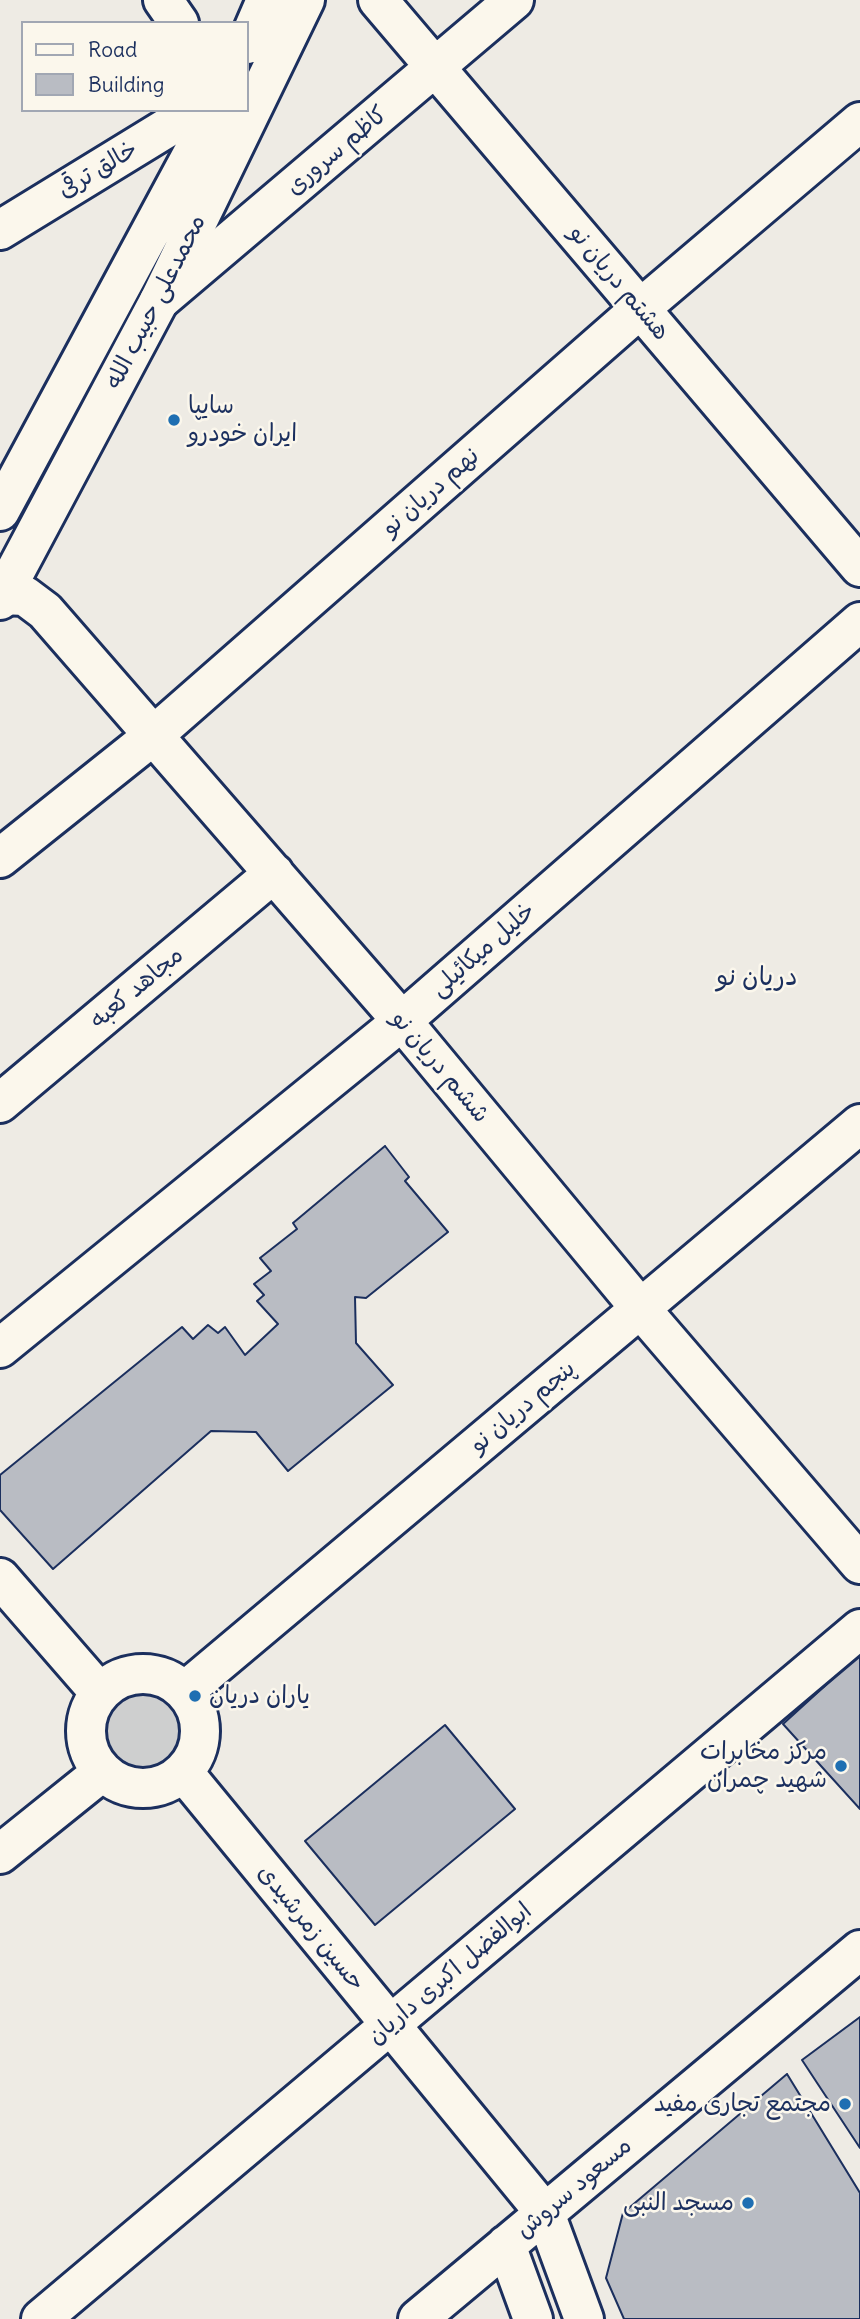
<!DOCTYPE html>
<meta charset="utf-8">
<style>
body{margin:0}
#map{position:relative;width:860px;height:2319px;overflow:hidden;background:#eeebe4;font-family:Delius,sans-serif}
canvas{display:block}
.legend{position:absolute;left:21px;top:21px;width:228px;height:91px;box-sizing:border-box;background:#fbf7ec;border:2px solid #a1a7b3;margin:0;padding:9px 12px;list-style:none;font-size:21px;color:#1b2f5e}
.legend li{display:flex;align-items:center;gap:14px;height:35px}
.legend b{width:35px;border:2px solid #a1a7b3}
</style>
<div id="map">
<canvas width="860" height="2319"></canvas>
<ul class="legend">
<li><b style="height:9px;background:#fbf7ec"></b>Road</li>
<li><b style="height:19px;background:#b9bcc3"></b>Building</li>
</ul>
</div>
<script>
const c = document.querySelector('canvas').getContext('2d');
c.lineJoin = 'round';
function fill(path, color) { c.fillStyle = color; c.fill(path, 'evenodd'); }
const poly = rows => new Path2D(rows.map(r => 'M' + r).join(''));
function stroke(path, color, width, dash) { c.strokeStyle = color; c.lineWidth = width; c.lineCap = dash ? 'butt' : 'round'; c.setLineDash(dash || []); c.stroke(path); }
function write(font, color, halo, rows, align = 'center') {
  c.font = font + ' Delius,"Playpen Sans Arabic",sans-serif'; c.lineWidth = 5; c.setLineDash([]); c.textBaseline = 'middle'; c.strokeStyle = halo; c.fillStyle = color; for (const [text, x, y, turn = 0] of rows) {
    c.save(); c.translate(x, y); c.rotate((+turn || 0) * Math.PI / 180); c.textAlign = isNaN(turn) ? turn : align; if (halo) c.strokeText(text, 0, 0); c.fillText(text, 0, 0); c.restore();
  }
}
const green = poly([
 '107 1729a38 38 0 1 1 76 0a38 38 0 1 1-76 0Z'
]);
const building = poly([
 [385,1146,409,1177,405,1181,448,1232,366,1298,355,1297,356,1343,393,1385,288,1471,256,1432,211,1431,53,1569,0,1510,0,1475,182,1327,193,1339,208,1325,218,1333,225,1327,245,1355,278,1324,257,1301,264,1295,254,1284,271,1271,260,1258,297,1229,293,1223,385,1146],
 [860,1654,860,1809,783,1724,860,1654],
 [445,1725,515,1809,375,1925,305,1841,445,1725],
 [860,2017,860,2148,802,2060,860,2017],
 [787,2074,860,2193,860,2319,624,2319,606,2278,623,2213,787,2074]
]);
const street = poly([
 [163,0,179,23],
 [378,0,860,567],
 [0,230,196,110],
 [159,301,514,0],
 [2,595,25,596,45,611,402,1021,640,1308,860,1564],
 [0,858,154,735,641,308,860,122],
 [0,1103,274,873],
 [0,1348,402,1021,860,622],
 [0,1578,100,1693],
 '86 1731a57 57 0 1 1 114 0a57 57 0 1 1-114 0Z',
 [185,1691,860,1124],
 [184,1773,545,2213],
 [0,1854,102,1772],
 [41,2319,860,1629]
]);
const secondary = poly([
 [247,44,266,0],
 [0,511,216,110],
 [0,600,159,301,305,0],
 [545,2213,584,2319],
 [506,2245,533,2319],
 [418,2319,860,1950]
]);
const markers = [
 [174,420,7,"#1f6fb2"],
 [195,1696,7,"#1f6fb2"],
 [841,1766,7,"#1f6fb2"],
 [845,2104,7,"#1f6fb2"],
 [748,2203,7,"#1f6fb2"]
];
const streetNames = [
 ["کاظم سروری",337,151,-40],
 ["خالق ترقی",98,170,-31],
 ["هشتم دریان‌ نو",619,283,50],
 ["محمدعلی حبیب الله",156,302,-63],
 ["نهم دریان‌ نو",431,492,-41],
 ["خلیل میکائیلی",483,950,-41],
 ["مجاهد کعبه",137,988,-40],
 ["ششم دریان‌ نو",440,1067,50],
 ["پنجم دریان‌ نو",523,1407,-40],
 ["حسین زمرشيدی",311,1928,51],
 ["ابوالفضل اکبری داریان",450,1974,-40],
 ["مسعود سروش",574,2188,-40]
];
const poiNames = [
 ["سایپا",188,406,"left"],
 ["ایران خودرو",188,434,"left"],
 ["یاران دریان",209,1696,"left"],
 ["مرکز مخابرات",827,1752],
 ["شهید چمران",827,1780],
 ["مجتمع تجاری مفید",831,2104],
 ["مسجد النبی",734,2203]
];
const neighbourhoodNames = [
 ["دریان نو",757,978]
];
fill(green, '#cecfcf');
fill(building, '#b9bcc3');
stroke(building, '#1b2f5e', 2);
stroke(street, '#1b2f5e', 44);
stroke(secondary, '#1b2f5e', 44);
stroke(street, '#fbf7ec', 38);
stroke(secondary, '#fbf7ec', 38);
for (const [x, y, r, color] of markers) { const dot = new Path2D(); dot.arc(x, y, r, 0, 2 * Math.PI); c.fillStyle = color; c.fill(dot); stroke(dot, '#fbf7ec', 2.5); }
write('24px', '#1b2f5e', '#fbf7ec', streetNames);
write('24px', '#1b2f5e', '#fbf7ec', poiNames, 'right');
write('26px', '#1b2f5e', '#fbf7ec', neighbourhoodNames);
</script>
